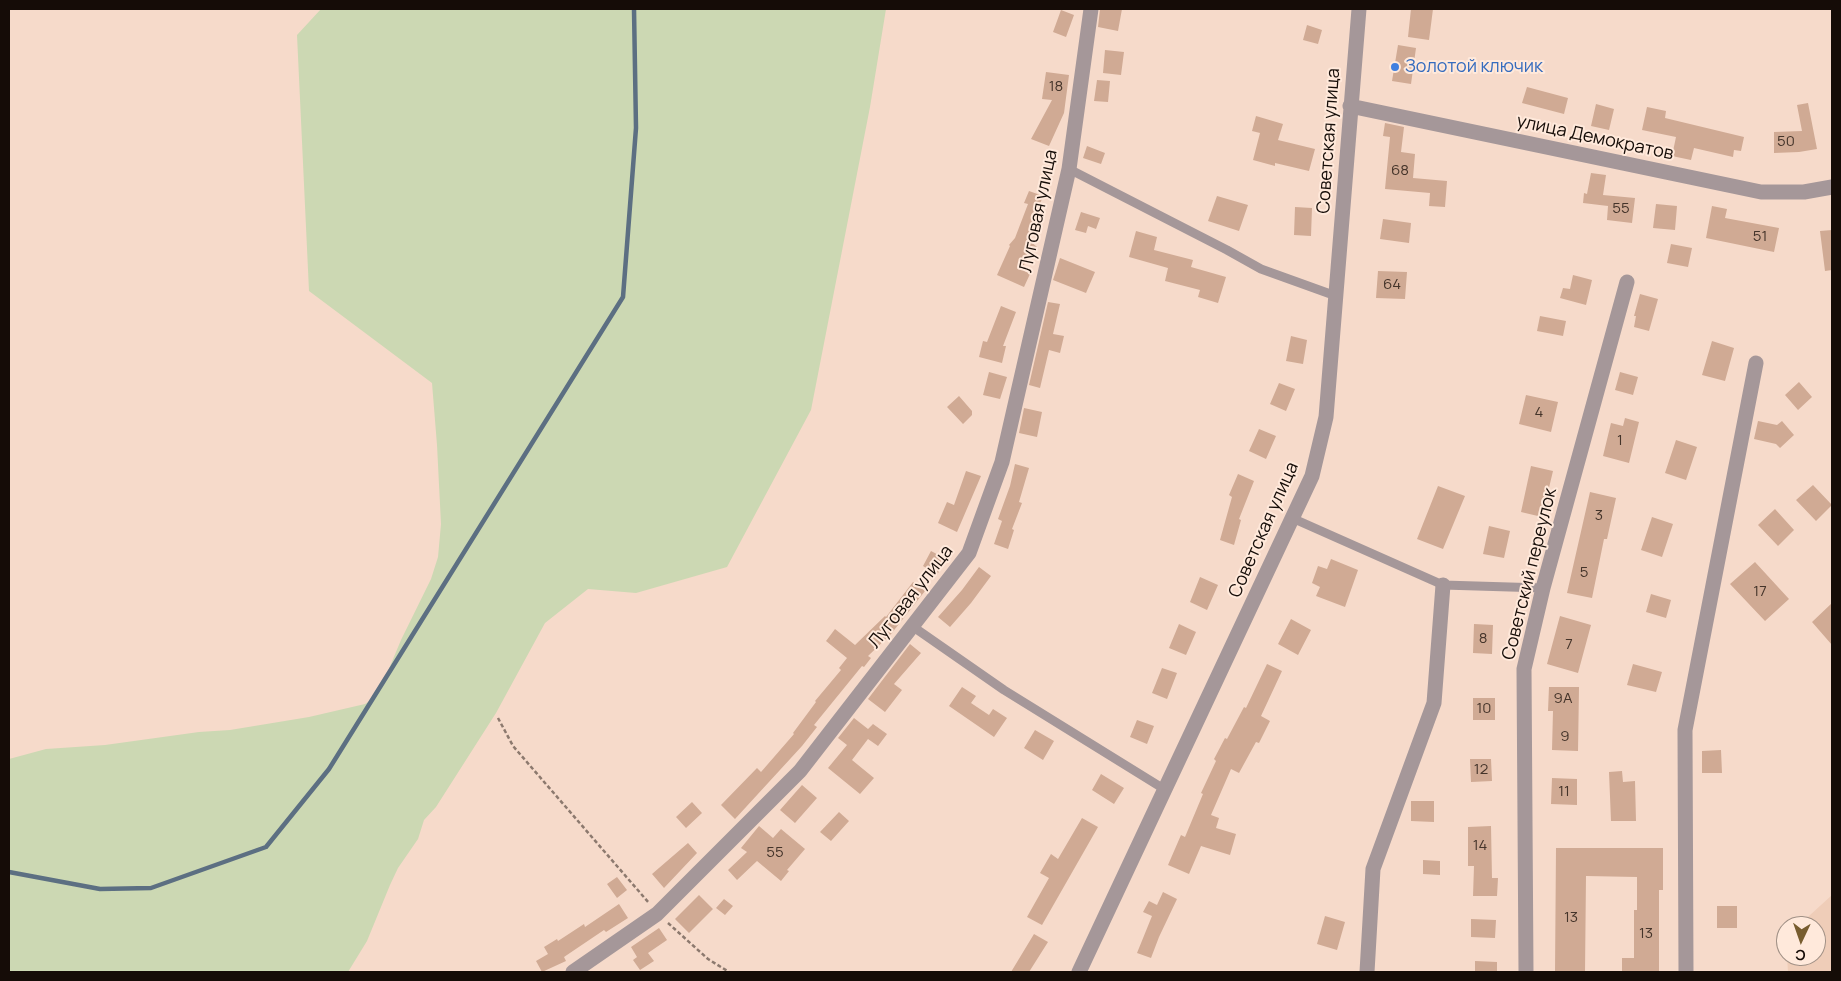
<!DOCTYPE html>
<meta charset="utf-8">
<style>
body{margin:0}
#map{position:relative;width:1841px;height:981px;overflow:hidden;background:#f6daca;font-family:Manrope,sans-serif}
canvas{display:block}
.frame{position:absolute;inset:0;border:10px solid #150c07;pointer-events:none}
.north{position:absolute;left:1776px;top:916px;width:50px;height:50px;box-sizing:border-box;background:#ffe9db;border:1px solid #a19186;border-radius:50%;rotate:183deg;font-size:14px;font-weight:700;line-height:20px;text-align:center;color:#150c07}
.north::after{content:'';display:block;margin:auto;width:18px;height:22px;background:#785d2f;clip-path:polygon(50% 0,100% 100%,50% 72%,0 100%)}
</style>
<div id="map">
<canvas width="1841" height="981"></canvas>
<div class="frame"></div>
<div class="north">С</div>
</div>
<script>
const c = document.querySelector('canvas').getContext('2d');
c.lineJoin = 'round';
function fill(path, color) { c.fillStyle = color; c.fill(path, 'evenodd'); }
const poly = rows => new Path2D(rows.map(r => 'M' + r).join(''));
function stroke(path, color, width, dash) { c.strokeStyle = color; c.lineWidth = width; c.lineCap = dash ? 'butt' : 'round'; c.setLineDash(dash || []); c.stroke(path); }
function write(font, color, halo, rows, align = 'center') {
  c.font = font + ' Manrope,sans-serif'; c.lineWidth = 4; c.setLineDash([]); c.textBaseline = 'middle'; c.strokeStyle = halo; c.fillStyle = color; for (const [text, x, y, turn = 0] of rows) {
    c.save(); c.translate(x, y); c.rotate((+turn || 0) * Math.PI / 180); c.textAlign = isNaN(turn) ? turn : align; if (halo) c.strokeText(text, 0, 0); c.fillText(text, 0, 0); c.restore();
  }
}
const built = poly([
 [1832,895,1832,972,1788,972,1787,956,1816,956,1816,926,1798,926]
]);
const green = poly([
 [321,9,886,9,870,107,811,410,727,567,636,593,588,589,545,623,496,713,436,807,424,820,418,839,398,868,390,885,367,941,348,972,9,972,9,759,46,749,105,745,199,732,230,730,309,717,365,704,371,700,383,683,401,640,431,579,438,557,441,524,437,445,432,383,309,291,297,35]
]);
const stream = poly([
 [9,872,100,889,151,888,266,847,329,769,623,297,636,128,634,9]
]);
const building = poly([
 [1100,9,1122,9,1118,31,1098,27],
 [1411,9,1433,9,1429,40,1408,37],
 [1061,10,1074,15,1066,37,1053,32],
 [1307,25,1322,30,1318,44,1303,40],
 [1398,45,1416,48,1411,84,1392,81],
 [1105,50,1124,52,1121,75,1103,73],
 [1046,72,1069,75,1064,113,1049,146,1031,139,1052,100,1042,99],
 [1097,80,1110,81,1108,102,1094,101],
 [1527,87,1568,98,1564,114,1522,103],
 [1808,103,1817,149,1799,152,1774,153,1774,132,1802,131,1797,105],
 [1596,104,1614,109,1609,130,1591,126],
 [1647,107,1666,111,1665,118,1744,137,1741,151,1734,150,1733,157,1694,148,1691,160,1672,156,1676,137,1642,130],
 [1256,116,1283,124,1278,140,1315,149,1309,171,1275,163,1275,166,1253,160,1260,133,1252,131],
 [1385,123,1404,127,1401,152,1415,154,1413,178,1447,181,1445,207,1429,206,1430,193,1385,189,1390,137,1383,136],
 [1087,146,1105,153,1101,164,1083,158],
 [1591,173,1606,175,1603,195,1635,198,1632,223,1607,220,1608,206,1583,203,1584,193,1587,194],
 [1029,191,1043,196,1034,220,1037,222,1030,241,1037,247,1021,269,1030,274,1024,287,997,275,1010,246,1009,245,1015,238,1028,204,1024,203],
 [1217,196,1248,205,1239,231,1208,221],
 [1656,204,1677,206,1675,230,1653,228],
 [1712,206,1727,209,1725,218,1779,228,1774,252,1706,238],
 [1295,207,1312,208,1311,236,1294,235],
 [1081,212,1100,218,1096,229,1088,226,1086,233,1075,230],
 [1383,219,1411,223,1409,243,1380,239],
 [1832,230,1832,270,1825,271,1820,231],
 [1136,231,1157,237,1154,250,1193,260,1191,267,1226,277,1218,303,1198,297,1200,290,1165,281,1168,268,1129,257],
 [1671,244,1692,248,1688,267,1667,263],
 [1060,258,1095,272,1086,293,1053,280],
 [1378,271,1407,272,1405,299,1376,298],
 [1573,275,1592,280,1586,305,1560,298,1563,288,1570,289],
 [1640,294,1658,299,1649,331,1634,327,1636,316,1634,316],
 [1048,302,1060,304,1053,334,1064,336,1060,353,1049,350,1040,388,1029,385],
 [1001,306,1016,312,1003,346,1006,346,1002,363,979,357,983,341,987,342],
 [1540,316,1566,321,1563,336,1537,331],
 [1291,336,1307,340,1303,364,1286,361],
 [1712,341,1734,348,1725,381,1702,375],
 [989,372,1007,377,1000,399,983,395],
 [1620,372,1638,377,1633,395,1615,390],
 [1799,382,1812,397,1798,410,1785,395],
 [1279,383,1295,389,1286,411,1270,404],
 [1526,395,1558,402,1551,432,1519,424],
 [959,396,972,411,972,415,963,424,947,407],
 [1024,408,1042,412,1037,437,1019,433],
 [1625,418,1639,422,1629,463,1603,456,1611,423,1623,426],
 [1758,421,1777,425,1782,421,1794,435,1780,448,1776,444,1754,439],
 [1259,429,1276,436,1266,459,1249,451],
 [1676,440,1697,447,1686,480,1665,473],
 [1015,464,1029,468,1019,502,1022,503,1012,529,1014,530,1008,549,994,544,1002,521,998,519,1010,486],
 [1531,466,1553,471,1542,517,1521,512],
 [966,471,981,476,957,532,938,523,947,502,954,505],
 [1238,474,1254,481,1239,519,1241,520,1234,545,1220,540,1232,497,1229,495],
 [1813,485,1832,505,1816,521,1796,500],
 [1438,486,1465,496,1443,549,1417,539],
 [1590,492,1616,498,1607,539,1604,539,1592,598,1567,593],
 [1775,509,1794,530,1778,546,1758,525],
 [1652,517,1673,524,1662,557,1641,550],
 [1489,526,1510,531,1504,558,1483,554],
 [931,551,946,559,937,575,923,566],
 [1331,559,1358,570,1345,607,1316,596,1320,587,1312,583,1318,566,1327,569],
 [1755,562,1789,599,1765,621,1730,584],
 [979,567,991,576,971,603,950,627,938,617,962,590],
 [1200,577,1218,585,1207,610,1190,602],
 [913,582,925,591,891,634,868,656,871,658,864,667,862,666,814,725,817,727,802,746,735,819,721,805,757,768,761,772,794,734,793,733,816,702,815,701,841,670,839,668,847,658,826,641,835,629,855,645,885,616,886,617],
 [1651,594,1671,600,1666,618,1646,612],
 [1832,603,1832,645,1812,622],
 [1560,616,1591,625,1578,673,1547,664],
 [1291,619,1311,630,1298,655,1278,644],
 [1179,624,1196,632,1186,655,1169,648],
 [1474,624,1493,625,1492,654,1473,653],
 [910,644,921,653,894,684,902,690,885,712,868,699],
 [1267,664,1282,671,1261,716,1270,721,1259,743,1256,742,1239,773,1231,769,1211,815,1219,818,1216,828,1236,834,1230,855,1201,846,1189,874,1168,865,1181,835,1185,837,1203,794,1201,793,1216,761,1214,759,1225,738,1227,739,1244,707,1246,708],
 [1633,664,1662,672,1656,692,1627,685],
 [1162,668,1177,673,1167,699,1152,693],
 [962,687,976,696,971,703,989,715,993,709,1007,718,994,737,949,706],
 [1549,687,1579,687,1578,751,1552,750,1553,711,1548,711],
 [1473,698,1495,698,1495,720,1473,720],
 [854,718,868,729,873,724,887,734,878,746,868,739,852,760,874,778,860,794,828,768,847,745,838,738],
 [1137,720,1154,726,1147,744,1130,737],
 [1035,730,1054,741,1043,760,1024,748],
 [1721,750,1722,773,1702,773,1702,751],
 [1470,759,1491,759,1492,781,1471,782],
 [1622,771,1623,782,1635,781,1636,821,1611,821,1609,772],
 [1101,774,1124,788,1114,804,1092,790],
 [1552,778,1577,779,1577,805,1551,804],
 [802,785,817,798,795,823,780,810],
 [1411,801,1434,801,1434,822,1411,821],
 [692,802,702,813,686,828,676,817],
 [839,812,849,821,831,841,820,832],
 [1082,818,1098,827,1042,925,1027,917,1049,878,1040,873,1051,854,1058,859],
 [759,826,773,838,781,829,805,849,787,870,789,871,781,881,757,861,737,880,728,870,747,852,741,848],
 [1491,826,1492,878,1498,878,1497,896,1473,896,1474,866,1468,866,1468,827],
 [688,843,697,853,664,888,652,874],
 [1556,848,1663,848,1663,890,1659,890,1659,972,1622,972,1622,958,1634,958,1634,910,1637,910,1637,877,1586,876,1585,972,1555,972],
 [1423,860,1440,861,1440,875,1423,874],
 [617,877,627,890,617,898,607,884],
 [1163,892,1177,899,1159,937,1151,958,1137,953,1152,916,1143,912,1149,901,1157,905],
 [699,895,713,909,689,933,675,919],
 [724,899,733,906,725,915,716,908],
 [619,904,628,918,606,932,604,930,564,957,566,961,542,972,536,961,548,954,544,947,557,939,558,941,584,924,585,927],
 [1717,906,1737,906,1737,928,1717,928],
 [1325,916,1345,922,1337,950,1317,944],
 [1471,919,1496,920,1495,938,1471,937],
 [659,928,667,940,648,953,654,961,640,970,633,960,637,957,631,947],
 [1034,934,1048,942,1029,972,1011,972],
 [1475,961,1497,962,1497,972,1475,972]
]);
const path = poly([
 [498,718,513,746,649,903],
 [668,923,708,959,729,972]
]);
const service = poly([
 [1069,169,1227,250,1261,269,1336,296],
 [1292,518,1443,585,1543,588],
 [912,626,1004,690,1164,789]
]);
const minor = poly([
 [1350,106,1761,192,1804,192,1832,187],
 [573,972,657,914,800,771,969,553,1002,462,1069,169,1091,9],
 [1079,972,1312,476,1326,417,1359,9],
 [1367,972,1373,869,1434,703,1443,585],
 [1526,972,1524,669,1543,588,1627,282],
 [1686,972,1685,730,1756,363]
]);
const markers = [
 [1395,67,5,"#3f7fe0"]
];
const numberNames = [
 ["18",1056,87],
 ["50",1786,142],
 ["68",1400,171],
 ["55",1621,209],
 ["51",1760,237],
 ["64",1392,285],
 ["4",1539,413],
 ["1",1620,441],
 ["3",1599,516],
 ["5",1584,573],
 ["17",1760,592],
 ["8",1483,639],
 ["7",1569,645],
 ["9А",1563,699],
 ["10",1484,709],
 ["9",1565,737],
 ["12",1481,770],
 ["11",1564,792],
 ["14",1480,846],
 ["55",775,853],
 ["13",1571,918],
 ["13",1646,934]
];
const shopNames = [
 ["Золотой ключик",1405,67]
];
const streetNames = [
 ["улица Демократов",1595,138,12],
 ["Советская улица",1329,141,-86],
 ["Луговая улица",1039,211,-78],
 ["Советская улица",1264,530,-66],
 ["Советский переулок",1530,574,-76],
 ["Луговая улица",911,597,-52]
];
fill(built, '#efcdb8');
fill(green, '#ccd8b3');
stroke(stream, '#5c6f82', 4.5);
fill(building, '#d0aa94');
stroke(path, '#8c796e', 2.5, [4, 2.5]);
stroke(service, '#a59799', 9);
stroke(minor, '#a59799', 15);
for (const [x, y, r, color] of markers) { const dot = new Path2D(); dot.arc(x, y, r, 0, 2 * Math.PI); c.fillStyle = color; c.fill(dot); stroke(dot, '#ffe9db', 2); }
write('15px', '#44342a', null, numberNames);
write('18px', '#366cbe', '#ffe9db', shopNames, 'left');
write('18px', '#150c07', '#ffe9db', streetNames);
</script>
